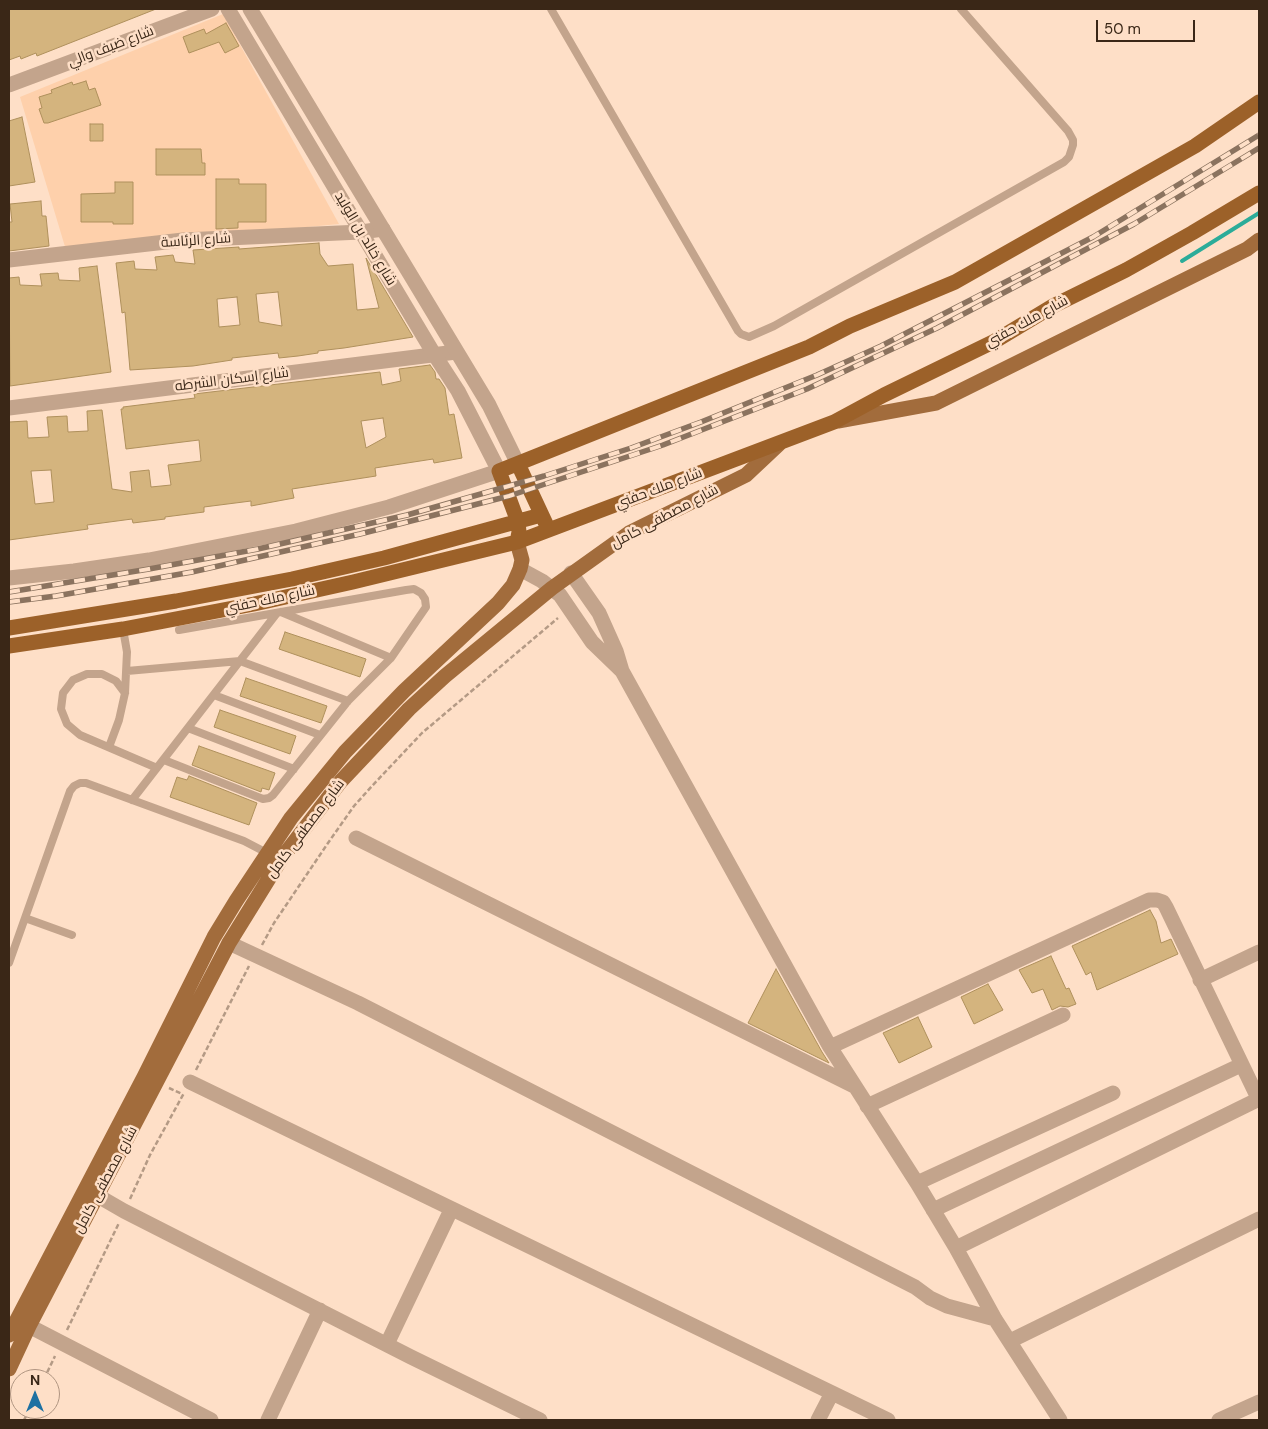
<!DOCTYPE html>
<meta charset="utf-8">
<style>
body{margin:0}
#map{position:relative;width:1268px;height:1429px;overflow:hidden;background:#fedfc7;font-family:"DM Sans",sans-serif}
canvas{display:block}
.frame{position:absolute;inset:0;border:10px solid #3a2717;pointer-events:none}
.north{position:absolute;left:10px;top:1369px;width:50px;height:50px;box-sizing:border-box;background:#fedfc7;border:1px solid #b09581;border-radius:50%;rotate:0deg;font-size:14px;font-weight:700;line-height:20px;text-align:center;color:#3a2717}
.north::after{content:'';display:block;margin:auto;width:18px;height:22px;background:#1e71a2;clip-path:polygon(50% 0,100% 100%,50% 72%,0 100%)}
.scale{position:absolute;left:1096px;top:20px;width:99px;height:22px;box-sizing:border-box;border:2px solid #3a2717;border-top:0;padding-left:6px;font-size:15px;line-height:18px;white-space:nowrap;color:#3a2717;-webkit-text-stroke:4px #fedfc7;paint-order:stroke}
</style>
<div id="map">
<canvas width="1268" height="1429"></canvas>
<div class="frame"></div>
<div class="north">N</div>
<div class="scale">50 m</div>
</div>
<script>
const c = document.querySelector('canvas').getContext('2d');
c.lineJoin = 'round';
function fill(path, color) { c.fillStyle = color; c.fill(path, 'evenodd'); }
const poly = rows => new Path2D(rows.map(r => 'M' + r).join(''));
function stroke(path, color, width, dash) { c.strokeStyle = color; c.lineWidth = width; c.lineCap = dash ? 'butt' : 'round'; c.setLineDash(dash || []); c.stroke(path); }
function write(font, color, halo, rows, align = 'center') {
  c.font = font + ' "DM Sans",Cairo,sans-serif'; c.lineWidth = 5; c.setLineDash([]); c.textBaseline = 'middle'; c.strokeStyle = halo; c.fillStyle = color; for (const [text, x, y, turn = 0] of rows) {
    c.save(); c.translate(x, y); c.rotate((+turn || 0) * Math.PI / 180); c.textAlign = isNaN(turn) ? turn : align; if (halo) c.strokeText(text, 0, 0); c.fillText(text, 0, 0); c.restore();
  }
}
const built = poly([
 [223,14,339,224,66,250,20,97]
]);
const stream = poly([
 [1182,261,1259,213]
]);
const building = poly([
 [9,9,156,9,37,56,36,53,21,59,20,56,9,60,9,9],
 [226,23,239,46,225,53,219,42,189,53,183,37,204,29,206,34,226,23],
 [86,81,89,90,95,88,101,105,48,123,44,123,39,109,42,108,39,97,52,93,51,90,72,82,73,85,86,81],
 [22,117,35,182,9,186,9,121,22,117],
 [90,124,103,124,103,141,90,141,90,124],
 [156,149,201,149,202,163,205,163,205,175,156,175,156,149],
 [216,179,239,179,239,184,266,184,266,222,238,222,238,228,216,229,216,179],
 [115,182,133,182,133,224,113,224,113,222,81,222,81,194,115,193,115,182],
 [41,201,42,216,46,216,49,246,9,251,9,222,12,222,10,204,41,201],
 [319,243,320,254,328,266,353,264,357,310,379,308,366,258,413,337,344,348,318,351,318,353,298,356,279,358,278,353,232,358,232,360,193,366,130,370,125,312,122,313,116,263,134,261,135,269,157,270,155,257,173,255,175,262,195,264,193,250,239,247,239,249,319,243],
 [278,292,282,326,259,322,256,294,278,292],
 [237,297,240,325,219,327,217,299,237,297],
 [97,266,111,372,10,386,9,278,19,277,20,285,42,286,40,274,58,273,59,280,80,281,79,268,97,266],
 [430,365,435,372,436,379,439,379,445,388,449,415,454,414,462,458,434,463,433,459,375,468,376,476,292,489,294,498,251,506,251,501,204,507,204,512,165,517,165,519,133,523,132,519,87,525,88,529,9,540,9,422,27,421,28,438,49,437,47,417,67,416,68,432,88,431,87,411,102,410,112,489,132,492,130,472,149,470,151,487,171,485,168,465,201,461,199,440,126,449,121,409,123,409,123,407,195,398,194,394,380,372,382,385,401,381,399,369,430,365],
 [383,418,386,437,366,448,361,421,383,418],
 [51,470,54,502,35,504,31,471,51,470],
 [285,632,366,659,360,677,279,649,285,632],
 [246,678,327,706,321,723,240,696,246,678],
 [220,710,296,736,290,754,214,727,220,710],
 [199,746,275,773,269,790,262,788,261,792,192,765,199,746],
 [189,776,257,803,249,825,170,797,177,777,187,780,189,776],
 [1150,910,1156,921,1161,943,1171,939,1178,954,1097,990,1091,972,1086,975,1072,946,1150,910],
 [1051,956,1066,989,1069,988,1076,1004,1068,1007,1060,1006,1052,1010,1043,989,1032,993,1019,970,1051,956],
 [776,969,822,1052,829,1063,748,1023,776,969],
 [988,984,1003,1010,974,1024,961,997,988,984],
 [918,1017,932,1047,899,1063,883,1033,918,1017]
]);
const path = poly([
 [262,945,274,923,328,843,354,806,372,786,422,733,558,618],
 [196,1070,249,966],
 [169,1088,182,1094],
 [130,1199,150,1155,184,1093],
 [67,1330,119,1223],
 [44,1379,55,1356],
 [24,1420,30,1409]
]);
const service = poly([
 [551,9,738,331,741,334,749,337,774,326,1064,162,1069,157,1073,145,1073,140,1068,131,961,9],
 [281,612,391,658],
 [127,671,240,661,348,701],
 [125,693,116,681,102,674,87,674,73,680,63,693,61,709,67,724,80,735,157,768],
 [214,695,320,735],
 [188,728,294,769],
 [109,747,119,720,125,693,127,652,123,629],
 [164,760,258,797,263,799,269,798,273,795,348,701,391,658,426,607,425,599,421,593,414,589,406,590,179,630],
 [132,800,277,613],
 [25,918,72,935],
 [9,963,70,791,74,786,80,783,86,783,244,841,267,853]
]);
const minor = poly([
 [9,85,212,9],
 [9,260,183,240,361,232,383,229],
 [9,408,456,352],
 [520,569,542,581,560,595,592,642,622,671],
 [571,573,599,613,616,651,622,671,830,1047,917,1183,956,1248,995,1319,1060,1420],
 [356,838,854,1086],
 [229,943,358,1003,915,1287,930,1298,947,1306,995,1319],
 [1200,980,1259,952],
 [830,1047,1149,900,1157,900,1163,902,1166,907,1259,1100],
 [190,1082,888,1420],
 [867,1106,1063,1015],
 [917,1183,1113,1093],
 [98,1196,124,1211,411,1357,540,1420],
 [933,1210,1241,1065],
 [956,1248,1259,1099],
 [29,1326,211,1420],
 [1010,1341,1259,1219],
 [387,1344,451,1210],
 [268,1420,320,1310],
 [818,1420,832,1393],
 [1219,1420,1259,1402]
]);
const tertiary = poly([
 [250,9,489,405,518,464],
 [9,578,74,571,149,560,296,531,389,507,499,471,458,391,434,354,228,9]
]);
const primary = poly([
 [838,421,936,403,1247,249,1259,240],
 [9,1335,144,1077,214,937,236,901,291,818,345,752,404,691,498,603,513,585,520,569,522,560,517,542],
 [9,1369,29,1326,229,943,281,859,341,781,409,709,445,676,552,588,629,533,746,475,779,444]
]);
const trunk = poly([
 [518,464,546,524],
 [517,542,519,532,518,522,499,471,809,347,850,326,955,282,1195,146,1259,102],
 [9,628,176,601,292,579,384,558,541,515],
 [9,646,123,629,254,604,353,582,517,542,834,422,884,395,995,341,1053,306,1126,270,1192,233,1259,193]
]);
const rail = poly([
 [9,592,149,569,258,549,407,515,544,476,631,448,701,422,817,375,881,346,1093,237,1259,135],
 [9,602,56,596,192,572,360,534,509,496,663,445,807,389,937,328,1134,224,1259,148]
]);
const streetNames = [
 ["شارع ضيف والي",111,47,-21],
 ["شارع خالد بن الوليد",365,239,59],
 ["شارع الرئاسة",196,241,-4],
 ["شارع ملك حفني",1027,322,-29],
 ["شارع إسكان الشرطه",232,380,-7],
 ["شارع ملك حفني",659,489,-21],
 ["شارع مصطفى كامل",665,517,-28],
 ["شارع ملك حفني",270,600,-12],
 ["شارع مصطفى كامل",306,829,-53],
 ["شارع مصطفى كامل",106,1180,-62]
];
fill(built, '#fed0ab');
stroke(stream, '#2cac99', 4);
fill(building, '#d4b47e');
stroke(building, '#af905c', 1);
stroke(path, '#b49a85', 2.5, [5, 2.5]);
stroke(service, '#c3a48c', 8);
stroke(minor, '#c3a48c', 15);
stroke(tertiary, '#c3a48c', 15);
stroke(primary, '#a26c3c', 15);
stroke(trunk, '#9c6129', 15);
stroke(rail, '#8b735f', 5.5);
stroke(rail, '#fedfc7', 4, [11]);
write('14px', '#3a2717', '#fedfc7', streetNames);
</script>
